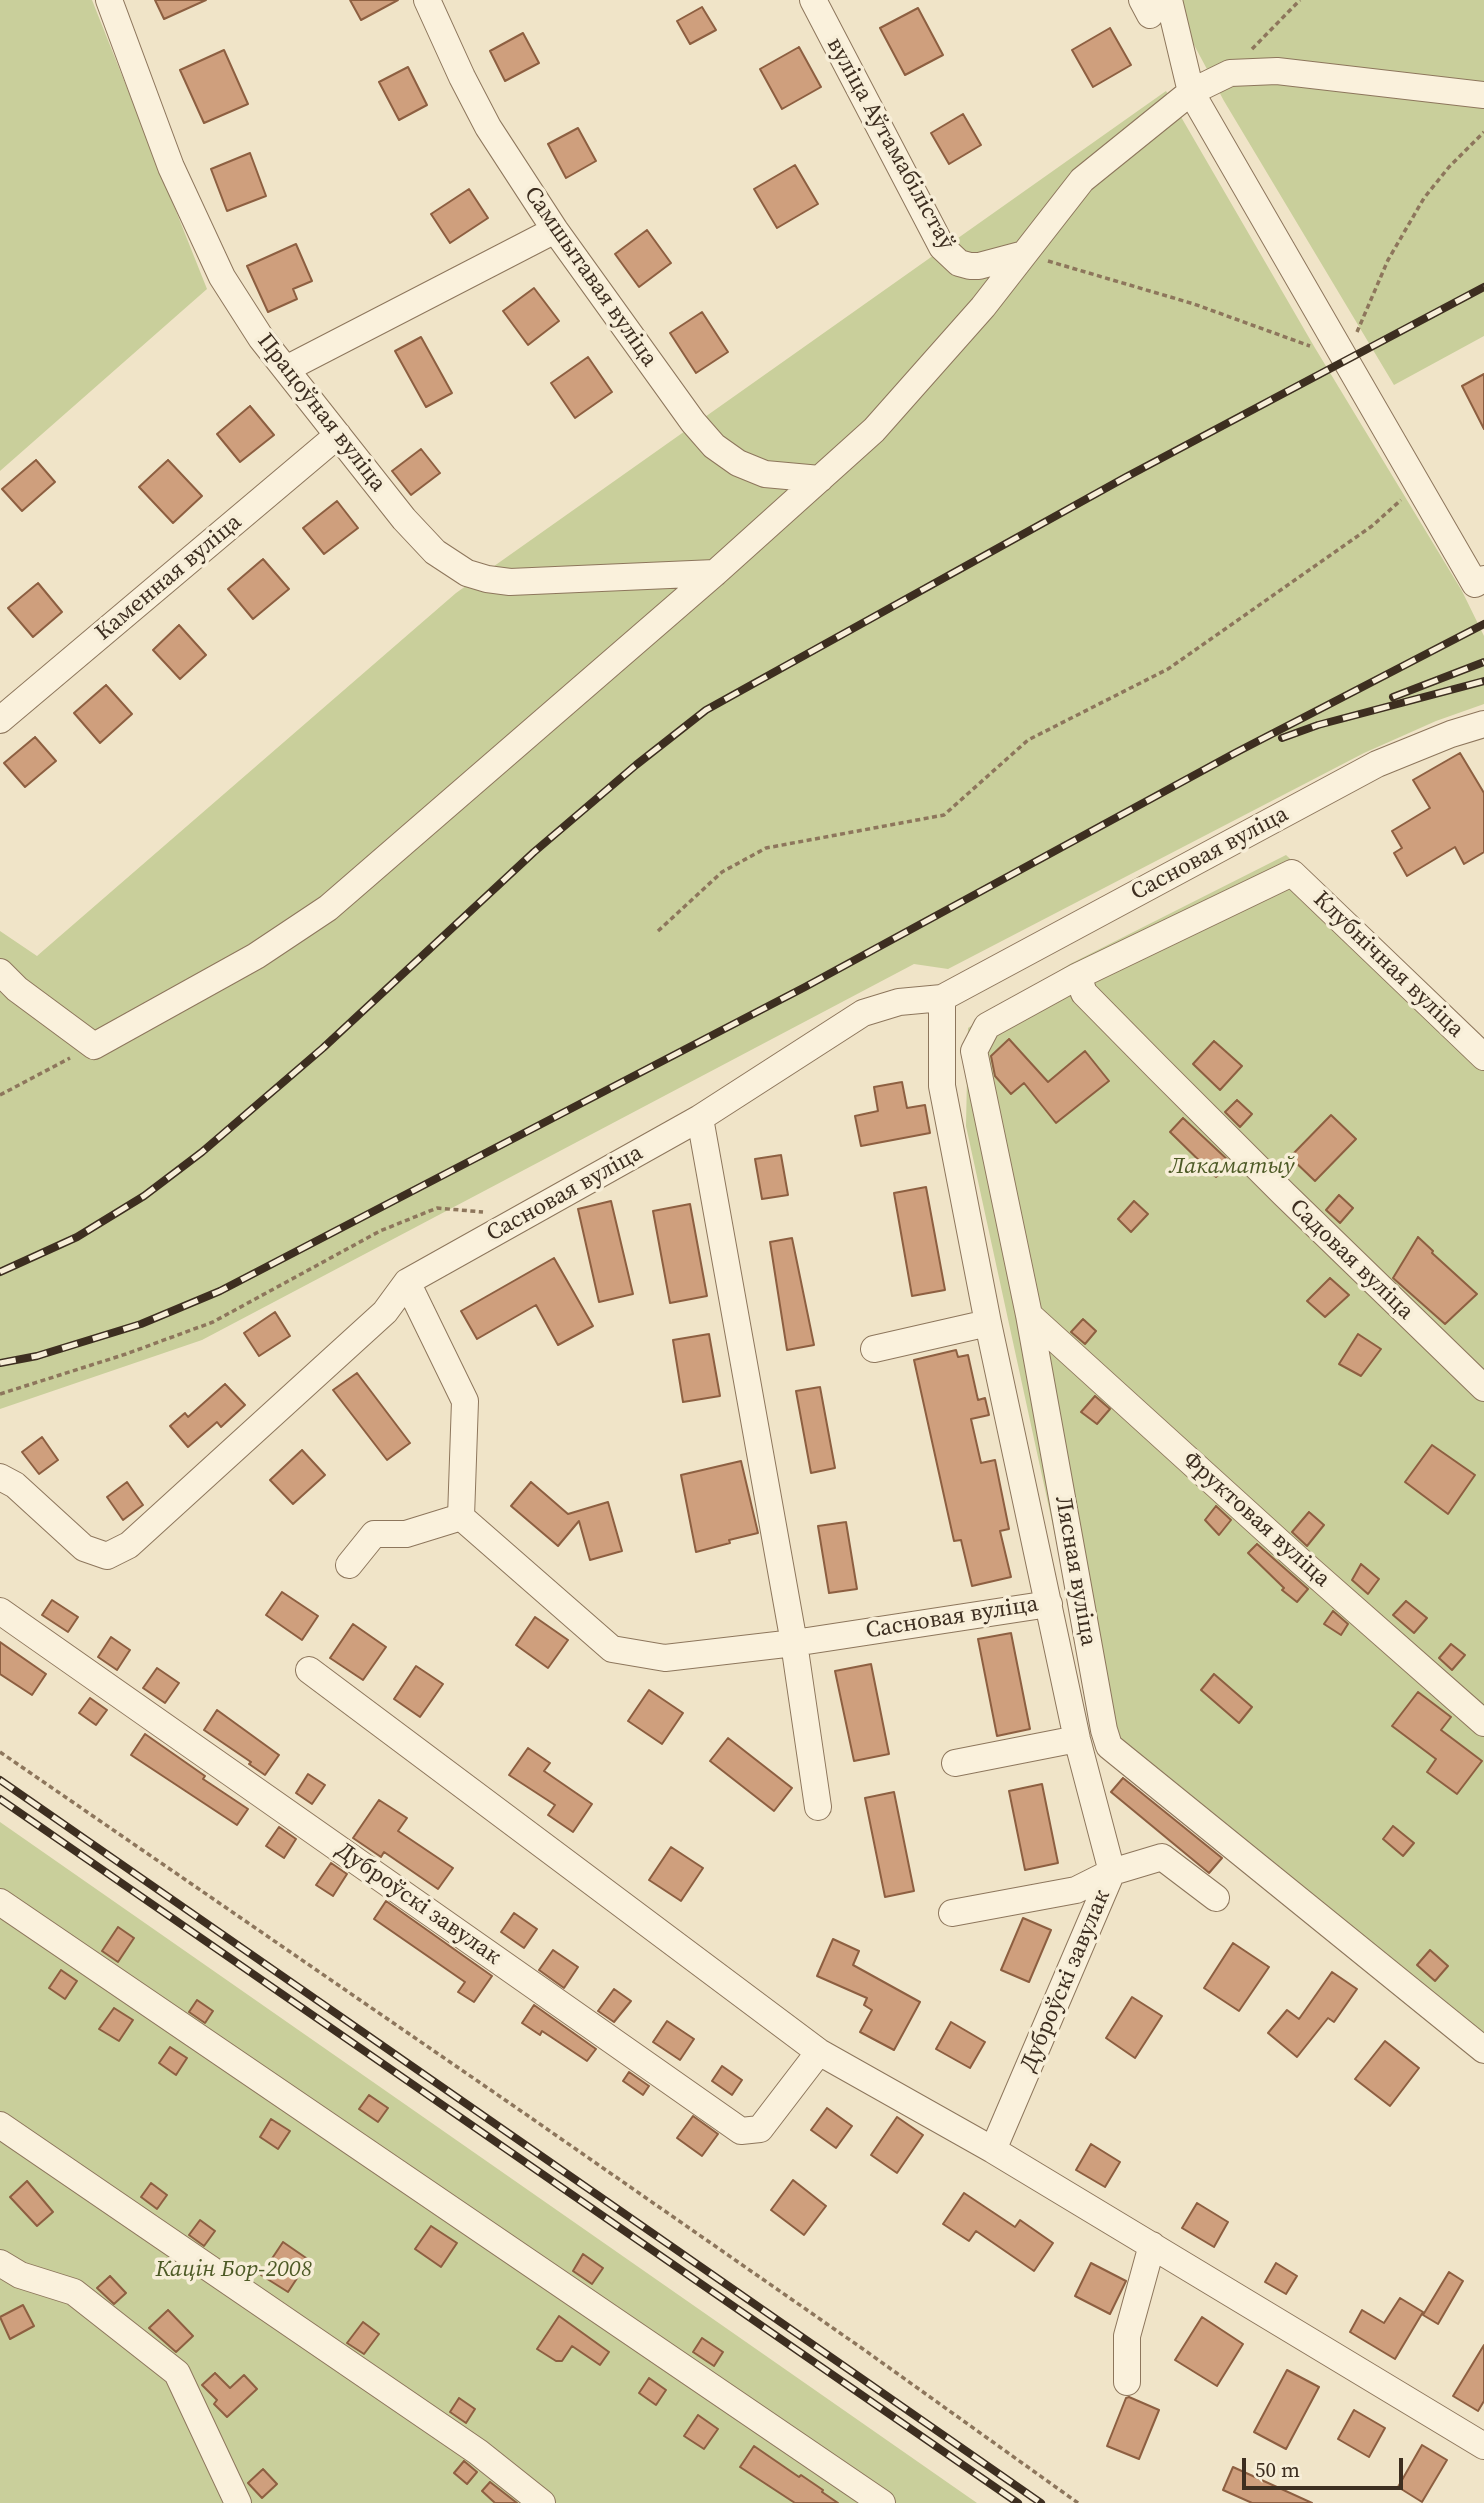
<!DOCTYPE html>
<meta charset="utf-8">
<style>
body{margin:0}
#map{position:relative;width:1484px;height:2503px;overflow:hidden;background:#f0e4c8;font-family:"Source Serif 4",serif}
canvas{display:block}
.scale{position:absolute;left:1242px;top:2458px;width:161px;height:32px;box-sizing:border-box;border:4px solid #3d2e20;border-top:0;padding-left:9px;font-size:21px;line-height:24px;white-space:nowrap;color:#3d2e20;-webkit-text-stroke:5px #f7eed8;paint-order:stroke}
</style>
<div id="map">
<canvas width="1484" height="2503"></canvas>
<div class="scale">50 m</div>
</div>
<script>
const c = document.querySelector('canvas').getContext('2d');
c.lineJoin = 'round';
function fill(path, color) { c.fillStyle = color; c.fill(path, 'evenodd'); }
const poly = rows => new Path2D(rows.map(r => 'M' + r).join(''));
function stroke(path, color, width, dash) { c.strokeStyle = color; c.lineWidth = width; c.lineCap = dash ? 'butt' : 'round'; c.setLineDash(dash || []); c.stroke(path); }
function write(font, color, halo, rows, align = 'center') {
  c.font = font + ' "Source Serif 4",serif'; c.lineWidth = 7; c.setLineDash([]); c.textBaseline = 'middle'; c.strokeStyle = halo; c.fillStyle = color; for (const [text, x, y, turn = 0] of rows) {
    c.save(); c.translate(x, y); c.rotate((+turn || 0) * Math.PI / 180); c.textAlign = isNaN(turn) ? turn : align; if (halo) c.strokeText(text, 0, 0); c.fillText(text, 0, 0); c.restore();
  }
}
const green = poly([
 [0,0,92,0,207,289,0,471],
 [1170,0,1484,0,1484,336,1394,385,1224,101],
 [1166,91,1315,348,1462,591,1484,636,1484,704,1436,721,1364,753,948,969,914,964,202,1340,0,1409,0,931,37,956,456,593],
 [1286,855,1484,1043,1484,2058,1101,1747,966,1126,968,1028,1070,964],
 [0,1822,977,2503,0,2503]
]);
const building = poly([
 [155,0,206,0,164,19,155,0],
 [350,0,398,0,361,20,350,0],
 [702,7,716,30,690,44,677,21,702,7],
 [918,8,943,55,905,75,880,28,918,8],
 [1110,28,1131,65,1093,87,1072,50,1110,28],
 [523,33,539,63,505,81,490,51,523,33],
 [799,47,821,87,782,109,760,69,799,47],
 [224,50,248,104,204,123,180,70,224,50],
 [408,67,427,105,399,120,379,82,408,67],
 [963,114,981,145,949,164,931,133,963,114],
 [578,128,596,161,566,178,548,144,578,128],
 [250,153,266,196,227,211,211,169,250,153],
 [795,165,818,204,777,228,754,189,795,165],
 [469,189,488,218,450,243,431,214,469,189],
 [647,230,671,263,639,287,615,254,647,230],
 [296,244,312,281,293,289,297,299,268,312,247,266,296,244],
 [534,288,559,321,528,345,503,311,534,288],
 [702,312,728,352,696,373,670,333,702,312],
 [421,337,452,393,426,407,395,351,421,337],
 [588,357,612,392,575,418,551,383,588,357],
 [1484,374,1484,429,1462,386,1484,374],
 [250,406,274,435,240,462,217,434,250,406],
 [421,449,440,473,411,495,392,471,421,449],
 [36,460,55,482,22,511,2,489,36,460],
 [168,460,202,496,173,523,139,487,168,460],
 [337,501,358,528,324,554,303,528,337,501],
 [263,559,289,589,253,619,228,589,263,559],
 [38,583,62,612,33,637,8,608,38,583],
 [179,625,206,655,180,679,153,650,179,625],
 [106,685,132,714,100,743,74,713,106,685],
 [35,737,56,761,25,787,4,763,35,737],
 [1460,753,1484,793,1484,852,1464,864,1455,847,1407,876,1394,853,1402,848,1392,831,1430,808,1413,780,1460,753],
 [1009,1039,1048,1082,1085,1051,1109,1081,1056,1123,1024,1083,1011,1094,995,1076,991,1056,1009,1039],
 [1214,1041,1242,1066,1220,1090,1193,1064,1214,1041],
 [902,1082,907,1108,925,1105,930,1133,861,1146,855,1116,878,1111,874,1087,902,1082],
 [1237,1100,1252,1114,1240,1127,1225,1112,1237,1100],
 [1331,1115,1356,1139,1315,1181,1290,1157,1331,1115],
 [1183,1118,1230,1162,1216,1177,1170,1132,1183,1118],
 [781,1155,788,1195,762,1199,755,1159,781,1155],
 [926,1187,945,1290,912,1296,894,1193,926,1187],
 [1339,1195,1353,1208,1340,1223,1326,1210,1339,1195],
 [611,1201,633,1294,599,1302,578,1209,611,1201],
 [1134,1201,1148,1214,1131,1232,1118,1219,1134,1201],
 [690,1204,707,1296,670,1303,653,1211,690,1204],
 [1418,1237,1433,1251,1432,1253,1477,1294,1445,1324,1393,1278,1418,1237],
 [792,1238,814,1345,787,1350,770,1242,792,1238],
 [554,1258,593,1326,558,1345,536,1305,477,1339,461,1311,554,1258],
 [1330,1278,1349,1295,1325,1317,1307,1301,1330,1278],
 [275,1312,290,1336,259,1356,244,1333,275,1312],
 [1083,1319,1096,1331,1085,1344,1071,1332,1083,1319],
 [709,1334,720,1396,683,1402,673,1340,709,1334],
 [1358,1334,1381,1349,1361,1376,1339,1364,1358,1334],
 [956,1350,958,1357,968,1355,978,1400,985,1398,989,1415,971,1419,981,1463,995,1460,1009,1529,1000,1531,1011,1577,972,1586,961,1540,954,1541,914,1360,956,1350],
 [357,1373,410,1443,387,1460,333,1390,357,1373],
 [225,1384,245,1405,221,1427,217,1422,188,1447,170,1426,185,1413,188,1417,225,1384],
 [820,1387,835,1468,811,1473,796,1391,820,1387],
 [1095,1396,1110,1409,1097,1424,1081,1412,1095,1396],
 [42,1437,58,1460,39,1474,22,1452,42,1437],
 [1432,1445,1475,1475,1448,1514,1405,1482,1432,1445],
 [302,1450,325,1475,293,1504,270,1480,302,1450],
 [741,1461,758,1533,729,1540,730,1543,696,1552,681,1475,741,1461],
 [127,1482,143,1505,123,1520,107,1497,127,1482],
 [531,1482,568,1514,608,1502,622,1551,590,1560,579,1521,558,1546,511,1506,531,1482],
 [1216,1506,1231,1520,1219,1535,1205,1520,1216,1506],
 [1309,1512,1324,1525,1307,1546,1292,1532,1309,1512],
 [846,1522,857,1589,829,1593,818,1526,846,1522],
 [1257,1544,1308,1589,1297,1602,1282,1590,1284,1588,1248,1553,1257,1544],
 [1361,1564,1379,1579,1368,1594,1352,1580,1361,1564],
 [282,1592,318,1616,302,1640,266,1615,282,1592],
 [52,1600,78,1617,68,1632,42,1615,52,1600],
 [1406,1601,1427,1618,1414,1633,1393,1615,1406,1601],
 [1333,1611,1348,1624,1341,1635,1324,1624,1333,1611],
 [535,1617,568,1640,548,1668,516,1645,535,1617],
 [353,1624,386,1647,363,1680,330,1658,353,1624],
 [1011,1633,1030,1729,997,1736,978,1639,1011,1633],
 [111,1637,130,1650,117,1670,98,1657,111,1637],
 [0,1642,46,1674,32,1695,0,1674,0,1642],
 [1451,1644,1465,1655,1452,1670,1439,1658,1451,1644],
 [871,1664,889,1754,854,1761,835,1671,871,1664],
 [416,1666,443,1684,420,1717,394,1699,416,1666],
 [157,1668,179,1683,165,1703,143,1688,157,1668],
 [1214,1674,1252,1707,1239,1723,1201,1690,1214,1674],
 [649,1690,683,1713,662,1744,628,1721,649,1690],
 [1418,1692,1451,1717,1441,1730,1482,1761,1457,1794,1427,1772,1436,1759,1392,1726,1418,1692],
 [90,1698,107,1710,96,1725,79,1713,90,1698],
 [217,1710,279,1755,265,1775,249,1764,251,1762,204,1730,217,1710],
 [145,1734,205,1776,203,1779,248,1809,237,1825,131,1755,145,1734],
 [728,1738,792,1788,774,1811,710,1761,728,1738],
 [528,1748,550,1763,544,1771,592,1804,573,1832,548,1815,555,1805,509,1775,528,1748],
 [308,1774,325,1785,312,1804,296,1793,308,1774],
 [1123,1778,1222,1858,1209,1873,1111,1792,1123,1778],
 [1042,1784,1058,1863,1025,1870,1009,1791,1042,1784],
 [894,1792,914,1891,885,1897,865,1798,894,1792],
 [379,1800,407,1818,398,1831,453,1868,438,1889,384,1852,381,1857,353,1838,379,1800],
 [1393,1826,1414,1843,1403,1856,1383,1839,1393,1826],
 [279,1827,296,1839,284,1858,266,1846,279,1827],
 [671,1847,703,1868,681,1901,649,1880,671,1847],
 [331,1863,347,1874,333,1896,316,1885,331,1863],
 [386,1901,492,1976,474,2002,458,1992,465,1982,374,1919,386,1901],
 [514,1913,537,1929,524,1948,501,1932,514,1913],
 [1023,1918,1051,1930,1029,1982,1001,1970,1023,1918],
 [118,1927,134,1938,118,1962,102,1951,118,1927],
 [833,1939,859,1951,853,1965,920,2002,894,2050,860,2032,872,2010,864,2005,867,1998,817,1976,833,1939],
 [1233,1943,1269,1967,1239,2011,1204,1988,1233,1943],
 [553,1950,578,1967,564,1988,539,1970,553,1950],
 [1430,1950,1448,1966,1435,1981,1417,1965,1430,1950],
 [61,1970,77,1981,65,1999,49,1988,61,1970],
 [1332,1972,1357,1989,1334,2022,1328,2018,1297,2057,1268,2033,1287,2010,1299,2019,1332,1972],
 [614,1989,631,2001,614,2022,598,2011,614,1989],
 [1132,1997,1162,2016,1135,2058,1106,2038,1132,1997],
 [197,2000,213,2011,205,2023,189,2012,197,2000],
 [534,2005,596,2049,587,2061,542,2031,540,2035,522,2023,534,2005],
 [114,2008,133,2020,119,2041,99,2029,114,2008],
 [667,2021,694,2039,680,2060,653,2042,667,2021],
 [951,2022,985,2042,970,2068,936,2049,951,2022],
 [1385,2041,1419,2068,1390,2106,1355,2079,1385,2041],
 [170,2047,187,2058,176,2075,159,2063,170,2047],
 [722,2066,742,2080,732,2095,712,2081,722,2066],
 [629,2072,649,2086,643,2095,623,2081,629,2072],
 [369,2095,388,2108,378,2122,359,2109,369,2095],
 [827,2108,852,2126,836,2148,811,2130,827,2108],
 [693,2116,718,2134,702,2156,677,2138,693,2116],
 [897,2117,923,2135,897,2173,871,2155,897,2117],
 [271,2119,290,2131,278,2149,260,2137,271,2119],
 [1091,2144,1120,2162,1105,2187,1076,2170,1091,2144],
 [793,2180,826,2206,804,2235,771,2210,793,2180],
 [27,2181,53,2212,37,2226,10,2197,27,2181],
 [151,2183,167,2195,157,2209,141,2197,151,2183],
 [964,2193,1015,2227,1020,2220,1053,2243,1034,2271,976,2231,969,2241,943,2224,964,2193],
 [1197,2203,1228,2222,1214,2247,1182,2228,1197,2203],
 [200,2220,215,2231,204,2246,189,2235,200,2220],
 [431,2226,457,2243,441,2267,415,2249,431,2226],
 [283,2242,309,2260,288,2292,261,2275,283,2242],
 [583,2254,603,2268,592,2284,573,2271,583,2254],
 [1091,2263,1126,2281,1110,2314,1075,2296,1091,2263],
 [1276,2263,1297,2276,1286,2294,1265,2282,1276,2263],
 [1449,2272,1463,2281,1438,2324,1423,2315,1449,2272],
 [110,2276,126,2293,114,2304,97,2288,110,2276],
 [1400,2298,1423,2312,1395,2359,1350,2332,1362,2310,1384,2323,1400,2298],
 [23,2305,34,2326,10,2339,0,2317,23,2305],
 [168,2310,193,2336,176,2352,149,2328,168,2310],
 [559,2316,609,2352,600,2365,572,2346,562,2361,556,2361,537,2349,559,2316],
 [1202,2317,1243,2344,1217,2386,1175,2360,1202,2317],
 [363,2322,379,2334,364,2354,347,2343,363,2322],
 [702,2338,723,2352,714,2366,693,2352,702,2338],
 [1484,2345,1484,2401,1478,2411,1453,2396,1484,2345],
 [1287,2370,1319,2387,1286,2449,1254,2432,1287,2370],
 [215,2373,230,2388,244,2375,257,2389,227,2417,214,2404,217,2400,202,2385,215,2373],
 [649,2378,666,2390,656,2405,639,2393,649,2378],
 [1129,2397,1159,2410,1139,2459,1107,2446,1126,2398,1129,2397],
 [459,2398,475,2409,466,2423,450,2412,459,2398],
 [1354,2410,1385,2428,1369,2457,1338,2439,1354,2410],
 [698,2415,718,2429,704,2449,684,2436,698,2415],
 [1422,2445,1447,2460,1422,2502,1398,2487,1422,2445],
 [754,2446,799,2477,801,2475,823,2490,822,2492,838,2503,795,2503,740,2467,754,2446],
 [464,2461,477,2472,467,2484,454,2473,464,2461],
 [1233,2467,1312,2503,1252,2503,1223,2490,1233,2467],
 [263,2469,277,2484,262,2498,248,2483,263,2469],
 [490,2482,517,2503,495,2503,482,2491,490,2482]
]);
const path = poly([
 [1252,49,1300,0],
 [1048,261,1194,304,1310,346],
 [1357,332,1388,260,1424,198,1449,167,1484,132],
 [658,931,722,872,766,848,944,815,1028,740,1168,669,1372,526,1401,500],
 [0,1095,70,1058],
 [0,1394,126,1354,213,1322,380,1231,437,1208,483,1212],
 [0,1752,524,2113,863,2349,1078,2503]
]);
const minor = poly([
 [109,0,171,167,222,277,261,338,404,519,435,552,467,573,487,579,510,582,715,573],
 [427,0,462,77,488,127,555,230,693,422,714,446,738,463,765,474,820,479],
 [813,0,942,247,959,263,970,266,979,266,1024,254],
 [1142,0,1150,15],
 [1169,0,1191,92,1475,584,1484,579],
 [286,369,555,230],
 [0,720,338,435],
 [0,972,17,989,94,1046,256,956,328,908,715,573,874,430,983,307,1082,180,1191,92,1230,73,1277,71,1484,95],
 [1078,976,1084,993,1157,1067,1284,1194,1484,1388],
 [1484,1057,1292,873,1078,976,987,1026,974,1051,1029,1315,1104,1730,1109,1746,1484,2050],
 [700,1118,794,1643,818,1807],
 [1029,1315,1299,1560,1484,1723],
 [874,1349,988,1323],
 [0,1477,15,1485,84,1548,107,1556,129,1545,385,1312,407,1282,700,1118,863,1013,899,1002,942,998],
 [461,1517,612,1649,665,1658,794,1643,1049,1604],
 [349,1565,374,1534,406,1534,461,1517,465,1401,407,1282],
 [0,1611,741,2131,760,2129,819,2052],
 [309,1670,819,2052,993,2150,1484,2446],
 [955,1763,1077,1739],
 [0,1902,882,2503],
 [952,1913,1076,1890,1112,1872,1162,1857,1216,1898],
 [0,2125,478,2452,542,2503],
 [993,2150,1112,1872,1077,1739,988,1323,942,1086,942,998,1377,764,1451,734,1484,724],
 [0,2263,20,2275,74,2292,177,2373,238,2503],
 [1127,2382,1127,2336,1152,2245]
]);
const rail = poly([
 [1393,697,1484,662],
 [1282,738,1318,725,1484,681],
 [0,1272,77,1237,144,1196,202,1152,323,1048,534,852,636,765,706,710,1126,477,1484,287],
 [0,1363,37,1356,141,1324,220,1291,805,987,1235,753,1484,624],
 [0,1780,1041,2503],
 [0,1799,1018,2503]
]);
const streetNames = [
 ["вуліца Аўтамабілістаў",890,144,61],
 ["Самшытавая вуліца",590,277,55],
 ["Працоўная вуліца",321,413,52],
 ["Каменная вуліца",169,578,-40],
 ["Сасновая вуліца",1210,854,-28],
 ["Клубнічная вуліца",1388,965,44],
 ["Сасновая вуліца",565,1194,-29],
 ["Садовая вуліца",1351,1260,44],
 ["Фруктовая вуліца",1256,1520,42],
 ["Лясная вуліца",1075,1571,80],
 ["Сасновая вуліца",952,1618,-9],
 ["Дуброўскі завулак",418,1904,35],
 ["Дуброўскі завулак",1066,1981,-67]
];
const parkNames = [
 ["Лакаматыў",1232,1167],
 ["Кацін Бор-2008",234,2270]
];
fill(green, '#c9cf9b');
fill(building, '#cf9f7d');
stroke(building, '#8d5f41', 2);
stroke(minor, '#8d765c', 28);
stroke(path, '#8d765c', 3.5, [5, 3.5]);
stroke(minor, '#faf1dc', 26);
stroke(rail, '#3d2e20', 8);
stroke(rail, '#f7eed8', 5, [16]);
write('23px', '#3d2e20', '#f7eed8', streetNames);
write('italic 23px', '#4d5a26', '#f7eed8', parkNames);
</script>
